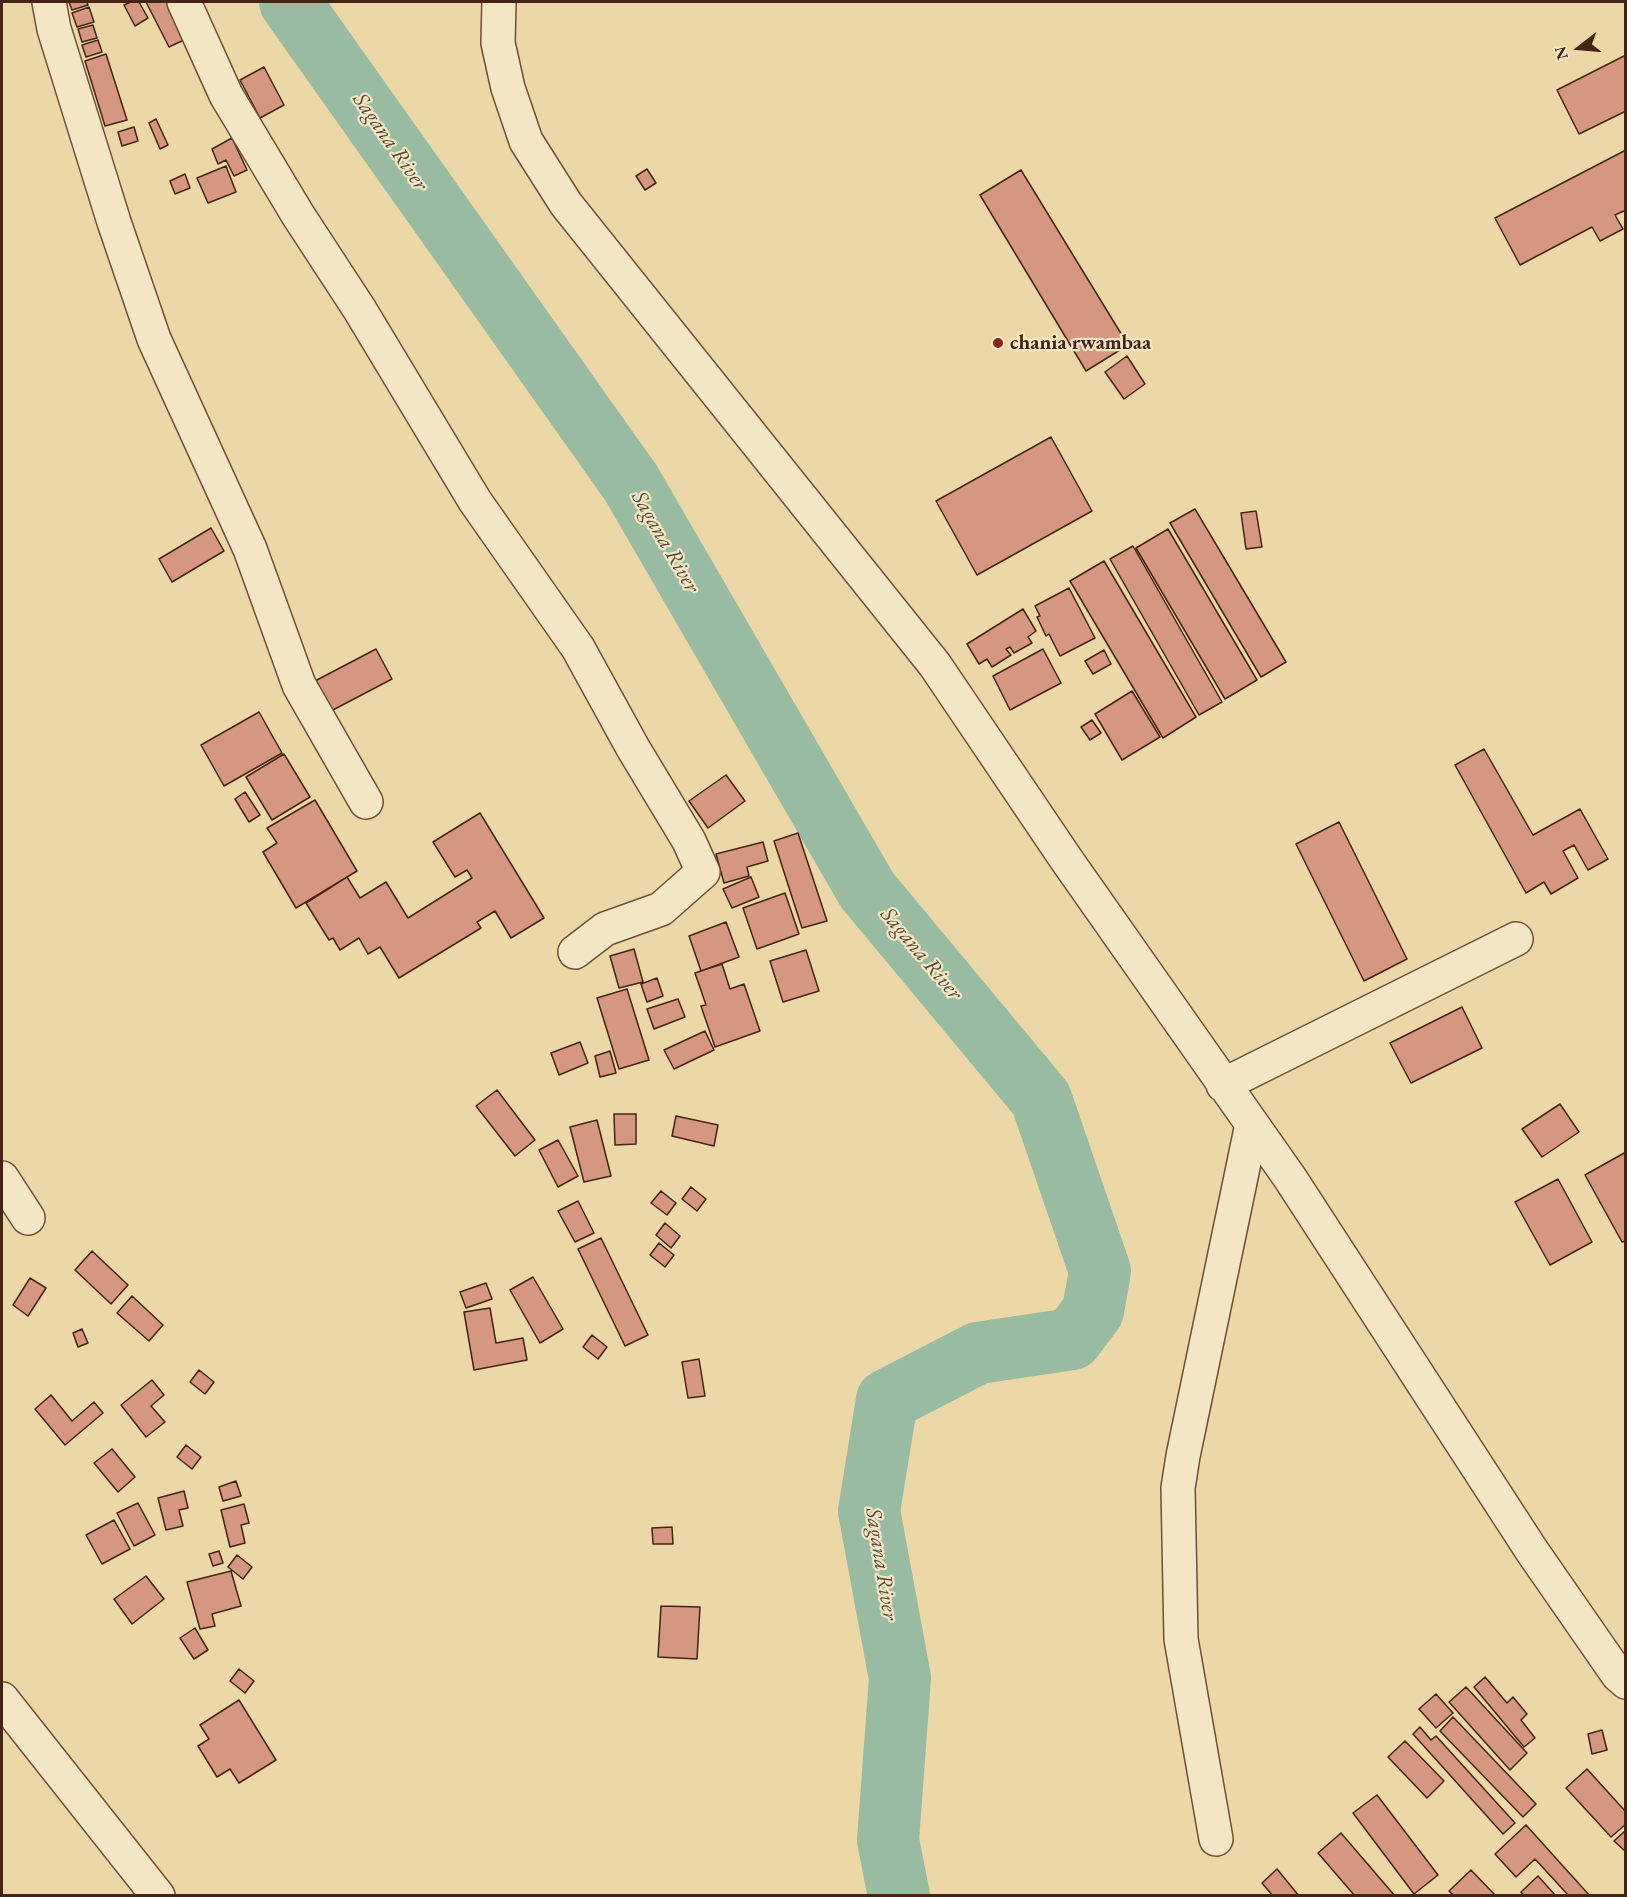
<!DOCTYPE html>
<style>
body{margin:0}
#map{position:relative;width:1627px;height:1897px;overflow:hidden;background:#ebd8a6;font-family:"EB Garamond",serif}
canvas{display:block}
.frame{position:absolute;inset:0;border:3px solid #452315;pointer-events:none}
.north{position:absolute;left:1549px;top:18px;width:60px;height:60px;-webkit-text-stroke:4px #f2e6c5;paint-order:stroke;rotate:254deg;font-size:16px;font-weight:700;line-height:24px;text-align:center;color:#452315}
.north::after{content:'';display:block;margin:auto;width:21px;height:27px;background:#452315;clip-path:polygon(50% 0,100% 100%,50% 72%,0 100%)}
</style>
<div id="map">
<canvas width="1627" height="1897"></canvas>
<div class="frame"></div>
<div class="north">N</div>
</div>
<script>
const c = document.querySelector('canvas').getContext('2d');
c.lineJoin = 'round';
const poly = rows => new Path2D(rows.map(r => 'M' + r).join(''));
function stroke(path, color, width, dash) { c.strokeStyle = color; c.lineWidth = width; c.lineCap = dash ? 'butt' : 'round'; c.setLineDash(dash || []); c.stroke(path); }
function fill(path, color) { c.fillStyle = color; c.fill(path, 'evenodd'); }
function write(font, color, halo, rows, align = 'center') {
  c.font = font + ' "EB Garamond",serif'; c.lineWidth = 4.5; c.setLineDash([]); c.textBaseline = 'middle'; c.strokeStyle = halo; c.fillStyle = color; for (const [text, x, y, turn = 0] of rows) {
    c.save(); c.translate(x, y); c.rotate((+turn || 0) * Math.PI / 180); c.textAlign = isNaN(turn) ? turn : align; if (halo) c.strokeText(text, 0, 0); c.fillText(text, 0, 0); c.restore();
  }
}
const river = poly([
 [290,2,631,483,867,890,1041,1099,1100,1271,1093,1311,1072,1339,978,1353,887,1400,869,1511,900,1678,888,1840,899,1896]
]);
const building = poly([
 [69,2,87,2,88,5,72,10,69,2],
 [131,2,139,2,148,18,135,26,124,5,131,2],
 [146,2,170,2,188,38,169,47,146,2],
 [89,7,94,22,77,27,72,13,89,7],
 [93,25,97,38,82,42,78,29,93,25],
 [98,40,102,52,86,57,82,45,98,40],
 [106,54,127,120,105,126,85,61,106,54],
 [1626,55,1626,111,1579,134,1557,90,1626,55],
 [264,67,284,105,260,118,240,80,264,67],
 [156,119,168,145,160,149,149,123,156,119],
 [134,127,138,141,122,146,118,132,134,127],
 [232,138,247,170,234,176,226,160,218,164,212,149,232,138],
 [1626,150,1626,210,1615,215,1623,229,1600,241,1592,227,1520,265,1495,218,1626,150],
 [226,166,236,192,208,203,197,178,226,166],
 [647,169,656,183,645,190,636,176,647,169],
 [1021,170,1128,345,1086,371,980,195,1021,170],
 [185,174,190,188,175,194,170,181,185,174],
 [1127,356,1145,384,1124,399,1105,372,1127,356],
 [1051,437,1092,511,977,575,936,501,1051,437],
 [1195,509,1286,662,1261,677,1170,523,1195,509],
 [1256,511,1262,547,1246,549,1241,513,1256,511],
 [211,528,224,551,172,582,159,559,211,528],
 [1168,529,1257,680,1225,699,1136,548,1168,529],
 [1133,546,1222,702,1199,715,1110,559,1133,546],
 [1104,561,1196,717,1163,738,1070,581,1104,561],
 [1069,588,1095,638,1060,656,1049,634,1046,636,1037,617,1040,616,1035,606,1069,588],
 [1023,609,1036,631,1028,637,1032,643,1014,653,1010,647,1006,649,1011,655,992,667,987,659,979,664,967,644,1023,609],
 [376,649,392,679,331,711,315,681,376,649],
 [1043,649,1061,683,1010,710,993,676,1043,649],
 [1104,650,1111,664,1093,674,1085,661,1104,650],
 [1132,691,1160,737,1122,760,1095,714,1132,691],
 [259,712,282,753,224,786,201,745,259,712],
 [1092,720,1101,733,1090,740,1081,727,1092,720],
 [1484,749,1533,835,1580,809,1608,859,1588,870,1574,845,1563,851,1578,878,1551,894,1544,882,1526,893,1455,765,1484,749],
 [284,754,310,797,272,820,246,777,284,754],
 [726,775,745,801,708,828,689,801,726,775],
 [245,792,260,815,249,822,235,799,245,792],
 [315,800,357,871,296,908,263,852,277,843,267,828,315,800],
 [480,813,544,918,511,938,495,911,477,922,481,928,399,978,380,947,368,954,359,938,340,950,333,938,329,940,306,903,347,877,360,898,386,882,408,918,472,878,467,870,455,877,433,842,480,813],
 [1339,822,1407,959,1364,981,1296,844,1339,822],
 [798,833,827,921,802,928,774,841,798,833],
 [763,842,768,861,747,867,749,876,724,883,716,854,763,842],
 [751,877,759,897,732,908,723,889,751,877],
 [785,893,799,934,757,949,743,908,785,893],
 [726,922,739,957,701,971,689,936,726,922],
 [634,949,643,982,619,988,610,956,634,949],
 [806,950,819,991,783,1002,770,961,806,950],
 [722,964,730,989,744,984,760,1031,715,1047,701,1006,706,1005,695,973,722,964],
 [657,978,663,996,647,1002,641,984,657,978],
 [627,989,649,1060,619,1069,597,998,627,989],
 [678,999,685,1017,654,1029,647,1009,678,999],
 [1462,1007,1482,1048,1411,1083,1390,1043,1462,1007],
 [705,1031,714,1050,674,1069,664,1050,705,1031],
 [580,1042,588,1063,559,1075,551,1053,580,1042],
 [610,1051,616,1073,600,1077,595,1056,610,1051],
 [497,1090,535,1140,515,1156,476,1106,497,1090],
 [1560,1104,1579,1132,1542,1157,1522,1129,1560,1104],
 [614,1114,636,1114,636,1144,615,1145,614,1114],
 [676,1116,718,1125,714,1146,672,1136,676,1116],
 [597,1120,611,1176,584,1182,570,1127,597,1120],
 [558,1140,578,1176,558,1187,539,1150,558,1140],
 [1626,1152,1626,1241,1622,1242,1585,1175,1626,1152],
 [1558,1179,1592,1242,1550,1265,1515,1202,1558,1179],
 [691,1187,706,1199,697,1211,682,1199,691,1187],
 [661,1191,676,1203,667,1215,651,1203,661,1191],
 [578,1201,594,1233,575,1242,558,1211,578,1201],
 [665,1223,680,1236,671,1248,656,1235,665,1223],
 [601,1238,648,1335,625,1346,578,1249,601,1238],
 [659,1243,674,1255,665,1267,650,1255,659,1243],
 [92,1251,128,1285,111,1304,75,1270,92,1251],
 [533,1277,563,1329,540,1343,510,1290,533,1277],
 [30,1278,46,1288,28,1316,13,1305,30,1278],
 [486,1283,492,1299,466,1308,460,1292,486,1283],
 [132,1296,163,1325,149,1341,117,1313,132,1296],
 [490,1308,496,1343,523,1338,527,1360,474,1370,464,1312,490,1308],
 [82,1329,88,1343,78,1347,73,1333,82,1329],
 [592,1335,607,1347,598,1359,583,1347,592,1335],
 [699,1359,705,1396,688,1398,682,1362,699,1359],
 [199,1370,214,1382,205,1394,190,1382,199,1370],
 [152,1380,164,1395,151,1406,165,1422,146,1437,121,1405,152,1380],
 [51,1395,72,1421,94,1402,103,1413,65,1445,35,1409,51,1395],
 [186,1445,201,1457,192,1469,177,1457,186,1445],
 [112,1449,135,1477,118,1492,94,1463,112,1449],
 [236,1481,241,1496,223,1501,219,1487,236,1481],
 [184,1491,188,1508,179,1510,183,1526,166,1530,158,1498,184,1491],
 [138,1503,155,1535,134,1546,117,1513,138,1503],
 [244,1504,249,1523,241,1525,245,1543,230,1547,221,1510,244,1504],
 [114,1520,130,1549,102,1564,86,1535,114,1520],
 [672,1527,673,1544,653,1544,652,1528,672,1527],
 [219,1551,223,1563,213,1566,209,1554,219,1551],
 [237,1555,252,1567,243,1579,228,1567,237,1555],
 [231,1571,241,1606,212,1614,215,1626,200,1629,187,1582,231,1571],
 [146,1576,164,1599,132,1624,114,1599,146,1576],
 [661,1606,700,1607,697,1659,658,1657,661,1606],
 [195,1628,208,1650,194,1659,180,1638,195,1628],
 [239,1669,254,1681,245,1693,230,1681,239,1669],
 [1485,1677,1507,1703,1513,1697,1527,1714,1521,1720,1535,1738,1524,1747,1474,1687,1485,1677],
 [1466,1687,1527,1753,1510,1770,1449,1702,1466,1687],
 [1436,1694,1453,1713,1436,1728,1419,1709,1436,1694],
 [239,1700,276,1760,239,1783,230,1769,217,1777,198,1746,209,1739,200,1725,239,1700],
 [1453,1717,1536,1804,1523,1817,1440,1731,1453,1717],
 [1420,1727,1431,1740,1436,1736,1515,1823,1503,1834,1413,1734,1420,1727],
 [1602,1730,1607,1750,1592,1754,1588,1734,1602,1730],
 [1405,1741,1444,1781,1427,1798,1388,1757,1405,1741],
 [1587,1769,1626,1812,1626,1824,1611,1837,1566,1788,1587,1769],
 [1377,1795,1438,1875,1414,1894,1353,1813,1377,1795],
 [1526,1825,1590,1896,1569,1896,1535,1859,1516,1877,1495,1854,1526,1825],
 [1626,1830,1626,1852,1614,1841,1626,1830],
 [1341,1833,1395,1896,1355,1896,1318,1853,1341,1833],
 [1277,1869,1299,1896,1273,1896,1262,1883,1277,1869],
 [1471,1870,1496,1896,1454,1896,1449,1891,1471,1870],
 [1538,1876,1556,1896,1524,1896,1521,1892,1538,1876]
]);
const minor = poly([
 [49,2,54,29,114,222,154,339,250,549,299,685,366,802],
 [184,2,226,95,298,215,360,310,475,501,578,648,633,748,689,841,703,872,661,909,605,929,575,952],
 [499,2,498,43,508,88,526,141,566,204,935,665,1066,859,1290,1178,1532,1551,1618,1675,1626,1682],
 [1223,1085,1516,939],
 [2,1178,28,1218],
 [2,1699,158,1896],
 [1216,1839,1181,1639,1178,1488,1183,1456,1252,1124]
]);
const markers = [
 [998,343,6,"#8f2418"]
];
const poiNames = [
 ["chania rwambaa",1010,343]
];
const waterNames = [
 ["Sagana River",390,142,55],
 ["Sagana River",665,542,60],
 ["Sagana River",921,954,50],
 ["Sagana River",881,1564,81]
];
stroke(river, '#99bba2', 62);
fill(building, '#d5977f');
stroke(building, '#452315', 1.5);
stroke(minor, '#6e5039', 36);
stroke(minor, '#f2e6c5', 33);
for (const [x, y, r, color] of markers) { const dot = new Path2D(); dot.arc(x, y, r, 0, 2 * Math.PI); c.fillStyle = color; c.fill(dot); stroke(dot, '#f2e6c5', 2); }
write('bold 21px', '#452315', '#f2e6c5', poiNames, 'left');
write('italic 22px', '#5a4938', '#f2e6c5', waterNames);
</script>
